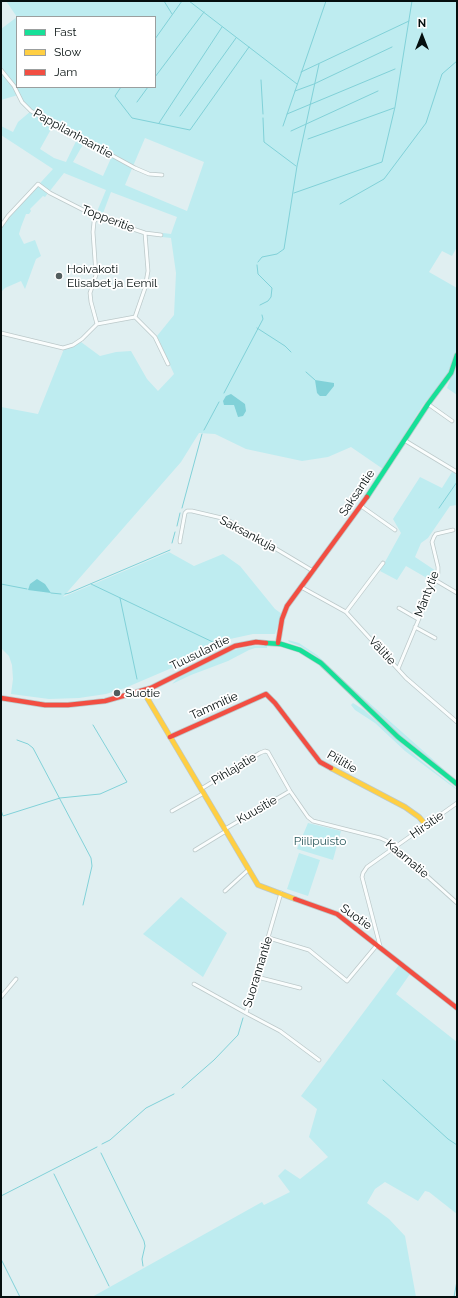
<!DOCTYPE html>
<meta charset="utf-8">
<style>
body{margin:0}
#map{position:relative;width:458px;height:1298px;overflow:hidden;background:#e0eff1;font-family:Raleway,sans-serif}
canvas{display:block}
.frame{position:absolute;inset:0;border:2px solid #050f0f;pointer-events:none}
.legend{position:absolute;left:16px;top:16px;width:140px;height:72px;box-sizing:border-box;background:#fff;border:1px solid #9b9f9f;margin:0;padding:5px 7px;list-style:none;font-size:12px;color:#050f0f}
.legend li{display:flex;align-items:center;gap:8px;height:20px}
.legend b{width:20px;border:1px solid #9b9f9f}
.north{position:absolute;left:402px;top:16px;width:40px;height:40px;-webkit-text-stroke:3px #fff;paint-order:stroke;rotate:0deg;font-size:11px;font-weight:700;line-height:16px;text-align:center;color:#050f0f}
.north::after{content:'';display:block;margin:auto;width:14px;height:18px;background:#050f0f;clip-path:polygon(50% 0,100% 100%,50% 72%,0 100%)}
</style>
<div id="map">
<canvas width="458" height="1298"></canvas>
<div class="frame"></div>
<ul class="legend">
<li><b style="height:5px;background:#16e098"></b>Fast</li>
<li><b style="height:5px;background:#ffcf43"></b>Slow</li>
<li><b style="height:5px;background:#f24e42"></b>Jam</li>
</ul>
<div class="north">N</div>
</div>
<script>
const c = document.querySelector('canvas').getContext('2d');
c.lineJoin = 'round';
function fill(path, color) { c.fillStyle = color; c.fill(path, 'evenodd'); }
const poly = rows => new Path2D(rows.map(r => 'M' + r).join(''));
function stroke(path, color, width, dash) { c.strokeStyle = color; c.lineWidth = width; c.lineCap = dash ? 'butt' : 'round'; c.setLineDash(dash || []); c.stroke(path); }
function write(font, color, halo, rows, align = 'center') {
  c.font = font + ' Raleway,sans-serif'; c.lineWidth = 3.5; c.setLineDash([]); c.textBaseline = 'middle'; c.strokeStyle = halo; c.fillStyle = color; for (const [text, x, y, turn = 0] of rows) {
    c.save(); c.translate(x, y); c.rotate((+turn || 0) * Math.PI / 180); c.textAlign = isNaN(turn) ? turn : align; if (halo) c.strokeText(text, 0, 0); c.fillText(text, 0, 0); c.restore();
  }
}
const green = poly([
 [6,1,457,1,457,247,452,256,442,251,429,272,457,288,457,395,447,388,450,380,446,379,423,405,383,469,351,447,328,457,302,461,246,449,215,434,199,433,181,462,63,597,169,552,194,566,223,554,240,566,275,609,282,614,275,634,253,634,230,639,195,658,125,688,106,694,79,698,49,699,11,694,13,679,12,665,9,656,1,648,1,407,38,414,64,349,74,346,81,342,100,356,116,352,131,351,147,379,158,391,174,374,157,336,174,315,176,273,171,238,162,237,163,233,171,234,177,217,111,192,102,216,96,214,106,190,64,173,45,197,43,196,30,209,31,211,29,214,26,214,21,227,19,234,24,244,35,240,41,256,36,259,25,289,21,281,5,288,1,292,1,227,9,217,53,169,1,135,1,126,13,132,18,122,31,111,22,102,18,95,1,100,1,29,17,17,17,87,155,87,155,17,17,17],
 [54,124,78,137,66,162,54,158,40,149],
 [145,138,204,162,187,211,125,185],
 [85,141,112,156,103,176,73,162],
 [452,472,457,474,457,505,450,506,428,538,421,543,415,557,436,571,432,581,406,566,397,580,380,571,401,533,393,519,420,477,442,488],
 [288,640,299,643,317,655,349,685,447,772,439,768,394,731,316,656,300,646,289,642],
 [254,646,267,646,267,648,255,648,249,650,228,661,191,675,172,684,178,678,226,653,238,649],
 [353,703,364,710,419,759,457,789,457,790,405,751,375,723,355,710,351,705],
 [308,823,341,831,333,860,297,849],
 [299,853,320,860,308,896,287,889],
 [181,897,227,933,203,977,143,934],
 [399,965,410,974,396,994,457,1042,457,1214,429,1192,425,1191,418,1201,385,1182,375,1189,367,1203,389,1219,405,1236,416,1297,92,1297,262,1202,264,1205,290,1192,278,1176,285,1169,300,1179,328,1157,309,1137,317,1109,301,1096]
]);
const water = poly([
 [315,380,334,383,334,386,326,396,320,396,317,393],
 [231,394,245,404,246,411,243,416,238,417,234,405,224,405,223,401,226,396],
 [37,579,45,584,51,593,28,590,30,584]
]);
const stream = poly([
 [164,1,172,14],
 [189,1,297,84],
 [155,39,182,1],
 [301,72,409,21],
 [155,77,204,12],
 [261,80,263,114],
 [121,87,115,96,132,118,190,130,249,47],
 [295,91,314,84,392,47],
 [137,102,148,87],
 [287,114,395,69],
 [180,116,236,38],
 [263,118,264,142,296,166],
 [159,123,222,27],
 [283,126,326,1],
 [291,131,378,91],
 [308,139,394,108],
 [294,193,382,162,395,107,412,1],
 [340,204,384,179,426,123,442,74,457,61],
 [258,262,262,257,277,254,284,249,297,166,319,64],
 [257,265,258,274,272,288,271,297,268,301,260,305],
 [257,328,285,346,291,352],
 [306,372,315,380],
 [224,393,263,319,262,315],
 [204,430,219,402],
 [182,508,202,434],
 [439,508,457,482],
 [177,526,180,513],
 [172,543,175,532],
 [1,584,27,589],
 [91,584,217,644],
 [51,593,61,594],
 [65,594,69,593,170,550],
 [120,598,137,679],
 [17,740,28,744,33,748,91,858,92,866,83,905],
 [1,810,3,816,60,798,100,794,127,782,93,725],
 [383,1080,448,1139,457,1145],
 [182,1088,214,1060,238,1035,243,1018],
 [102,1144,110,1140,146,1108,174,1094],
 [101,1153,144,1241,145,1246,142,1259,143,1266],
 [54,1174,109,1286],
 [1,1196,97,1147],
 [1,1259,20,1297],
 [454,1297,457,1281]
]);
const street = poly([
 [1,70,14,86,22,102,31,111,135,168,149,174,162,175],
 [97,217,94,222,93,232,96,275,90,293,91,302,97,324],
 [1,226,8,216,38,184,50,193,97,217,145,233,161,235],
 [135,317,145,288,148,271,145,233],
 [135,317,155,337,168,364],
 [1,333,63,348,73,345,82,339,97,324,135,317],
 [428,404,452,421],
 [404,440,457,472],
 [361,506,395,530],
 [180,542,180,540,185,513,187,511,192,511,226,519,313,571],
 [435,580,457,593],
 [301,587,346,612,406,678,457,722],
 [399,608,418,619],
 [346,612,383,563],
 [415,627,435,638],
 [398,669,438,573,438,567,432,542,434,537,436,534,453,530],
 [201,789,260,753,265,751,268,752,290,791,308,817,313,821,380,838,389,842,457,903],
 [172,811,204,793],
 [225,829,290,791],
 [195,850,226,831],
 [225,891,248,870],
 [281,893,246,1013,280,1031,319,1060],
 [269,938,309,950,347,981,377,945],
 [380,946,362,877,363,873,367,867,457,803],
 [257,977,300,988],
 [194,984,246,1013],
 [1,997,16,979]
]);
const fast = poly([
 [367,497,428,404,451,373,457,355],
 [266,643,281,644,300,650,321,663,398,737,457,784]
]);
const slow = poly([
 [143,691,258,885,295,899],
 [331,768,405,807,419,817,426,825]
]);
const jam = poly([
 [278,643,282,619,287,606,367,497],
 [1,698,45,705,68,705,105,701,151,688,235,646,256,642,266,643],
 [170,737,266,694,275,703,320,762,331,768],
 [295,899,337,914,457,1008]
]);
const markers = [
 [59,276,4,"#525d5e"],
 [117,693,4,"#525d5e"]
];
const streetNames = [
 ["Pappilanhaantie",73,134,29],
 ["Topperitie",108,219,21],
 ["Saksantie",357,493,-56],
 ["Saksankuja",248,534,28],
 ["Mäntytie",427,594,-69],
 ["Välitie",382,651,47],
 ["Tuusulantie",200,653,-26],
 ["Tammitie",214,706,-24],
 ["Piilitie",342,762,30],
 ["Pihlajatie",234,769,-31],
 ["Kuusitie",257,810,-30],
 ["Hirsitie",427,825,-35],
 ["Kaarnatie",407,859,40],
 ["Suotie",356,917,35],
 ["Suorannantie",258,972,-73]
];
const poiNames = [
 ["Hoivakoti",67,269],
 ["Elisabet ja Eemil",67,283],
 ["Suotie",125,693]
];
const parkNames = [
 ["Piilipuisto",320,841]
];
fill(green, '#beecf0');
fill(water, '#81d1d8');
stroke(stream, '#81d1d8', 1);
stroke(street, '#bcc9ca', 4.5);
stroke(fast, '#bcc9ca', 6);
stroke(slow, '#bcc9ca', 6);
stroke(jam, '#bcc9ca', 6);
stroke(street, '#fafdfd', 3);
stroke(fast, '#16e098', 4.5);
stroke(slow, '#ffcf43', 4.5);
stroke(jam, '#f24e42', 4.5);
for (const [x, y, r, color] of markers) { const dot = new Path2D(); dot.arc(x, y, r, 0, 2 * Math.PI); c.fillStyle = color; c.fill(dot); stroke(dot, '#fff', 1.5); }
write('12px', '#050f0f', '#fff', streetNames);
write('12px', '#050f0f', '#fff', poiNames, 'left');
write('12px', '#2c5b5f', '#fff', parkNames);
</script>
